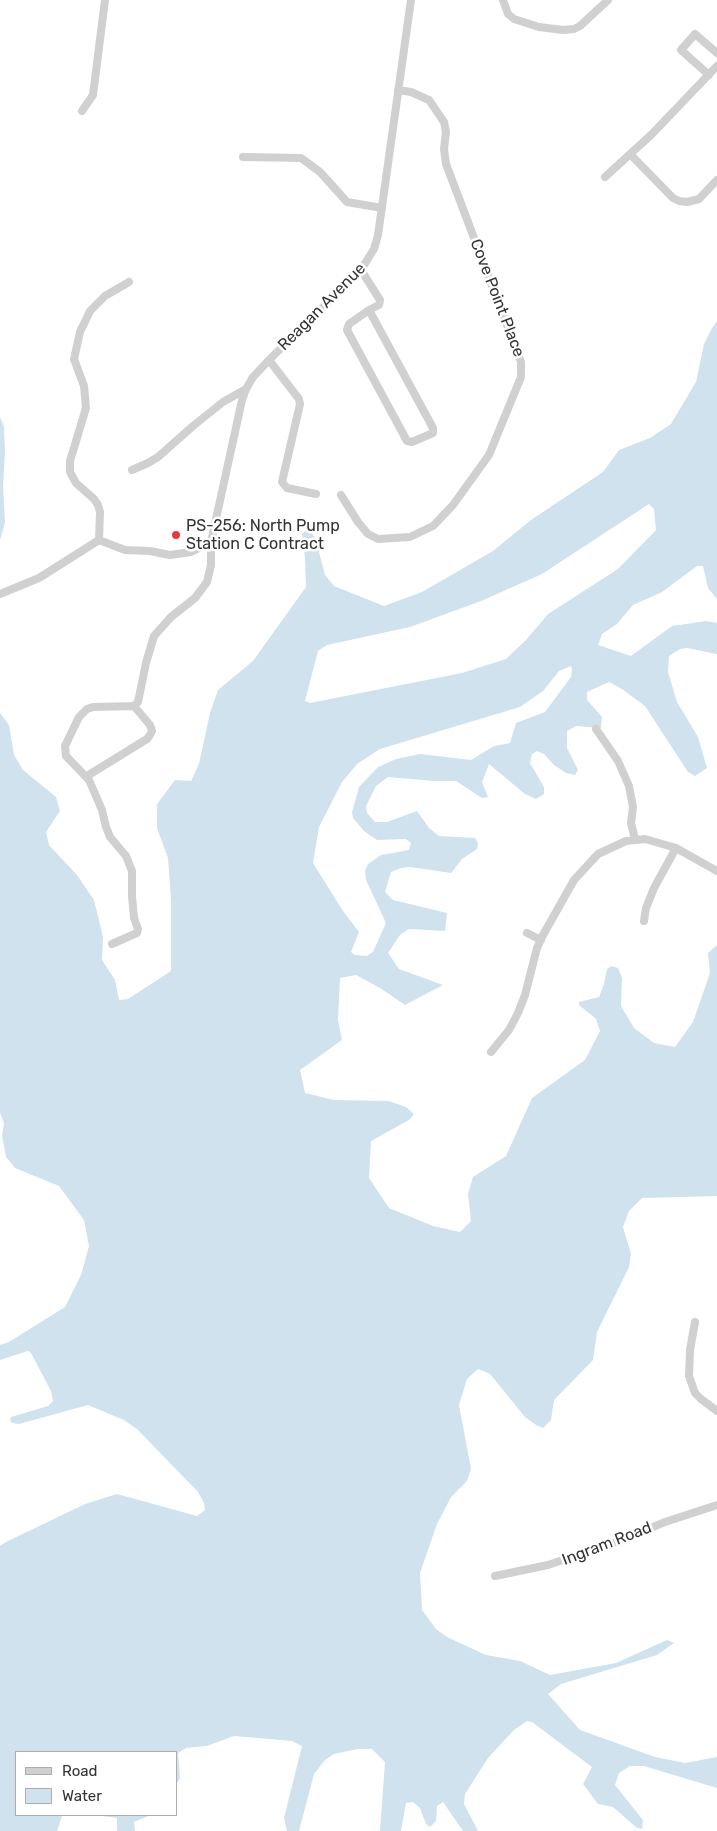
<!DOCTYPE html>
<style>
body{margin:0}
#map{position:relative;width:717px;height:1831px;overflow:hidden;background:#fff;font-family:Rubik,sans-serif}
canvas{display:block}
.legend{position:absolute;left:15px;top:1751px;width:162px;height:65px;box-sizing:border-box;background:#fff;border:1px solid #adadad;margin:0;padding:6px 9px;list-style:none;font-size:15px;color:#333}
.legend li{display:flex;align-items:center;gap:10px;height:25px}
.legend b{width:25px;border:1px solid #adadad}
</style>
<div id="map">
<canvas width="717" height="1831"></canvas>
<ul class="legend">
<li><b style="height:6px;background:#d0d0d0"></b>Road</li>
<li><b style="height:14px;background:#cfe2ee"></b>Water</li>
</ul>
</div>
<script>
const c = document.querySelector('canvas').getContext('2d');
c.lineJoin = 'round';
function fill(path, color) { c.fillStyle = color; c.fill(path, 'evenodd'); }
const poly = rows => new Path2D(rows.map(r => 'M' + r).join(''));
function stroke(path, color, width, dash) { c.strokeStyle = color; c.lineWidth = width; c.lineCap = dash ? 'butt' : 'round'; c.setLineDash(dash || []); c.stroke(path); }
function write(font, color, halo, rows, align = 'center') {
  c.font = font + ' Rubik,sans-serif'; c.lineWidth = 5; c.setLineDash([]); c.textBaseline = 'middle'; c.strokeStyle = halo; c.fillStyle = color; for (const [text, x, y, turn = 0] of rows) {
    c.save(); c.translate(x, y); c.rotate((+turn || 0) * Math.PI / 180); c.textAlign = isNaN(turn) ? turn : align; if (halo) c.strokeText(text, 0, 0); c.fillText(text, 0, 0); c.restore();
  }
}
const water = poly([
 [717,321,717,599,708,588,703,566,697,566,662,592,633,605,617,624,602,634,598,645,631,656,672,626,706,621,717,623,717,654,687,648,680,649,669,656,668,672,677,702,698,737,707,768,695,776,688,772,645,706,622,689,609,682,587,692,587,700,602,717,601,728,576,726,567,731,567,748,578,770,575,775,566,773,554,765,544,754,537,751,532,754,530,763,544,787,544,794,536,799,525,794,489,764,482,782,488,797,482,798,456,781,435,781,388,777,376,786,366,806,367,813,375,822,387,822,417,811,429,828,439,836,475,838,478,843,477,849,462,859,451,873,410,867,401,868,391,872,385,892,393,900,447,913,445,931,409,929,400,935,388,953,399,969,443,985,405,1005,380,988,356,975,340,978,338,1020,342,1040,300,1070,305,1093,334,1100,389,1101,406,1107,414,1114,409,1120,371,1141,369,1178,389,1208,433,1226,460,1232,471,1221,468,1194,473,1177,506,1156,532,1098,585,1060,600,1031,596,1019,579,1005,579,1002,599,997,604,984,607,969,611,966,618,968,622,978,621,1006,634,1028,654,1043,675,1047,693,1022,710,973,708,953,717,945,717,1196,642,1198,629,1211,623,1227,631,1254,629,1267,597,1332,593,1360,554,1400,551,1420,543,1428,536,1425,525,1417,490,1374,478,1369,467,1379,459,1405,471,1469,467,1481,451,1497,437,1524,420,1573,422,1610,436,1629,447,1637,486,1655,520,1661,550,1675,616,1663,667,1640,674,1643,657,1655,561,1684,548,1694,580,1730,655,1757,685,1763,717,1757,717,1788,644,1766,630,1766,619,1773,615,1785,643,1820,642,1829,637,1828,613,1807,598,1804,583,1784,592,1767,532,1722,527,1721,514,1730,488,1758,465,1794,464,1804,478,1831,463,1831,443,1802,437,1806,436,1821,430,1827,426,1824,420,1808,413,1802,406,1803,401,1831,380,1831,385,1762,372,1749,358,1749,334,1754,325,1760,314,1774,299,1831,287,1831,284,1818,302,1746,292,1741,234,1736,207,1746,186,1748,178,1753,180,1778,176,1785,176,1752,16,1752,16,1815,62,1815,61,1819,57,1831,0,1831,0,1546,6,1542,85,1504,117,1494,197,1516,205,1510,204,1503,198,1492,138,1430,124,1420,88,1405,19,1424,12,1423,10,1420,11,1417,48,1406,53,1401,51,1391,31,1353,28,1351,0,1360,0,1345,9,1342,65,1307,81,1275,89,1246,84,1220,59,1186,15,1168,6,1157,2,1136,4,1124,0,1112,0,713,9,725,14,755,23,770,56,797,60,811,46,832,49,845,77,875,94,900,103,937,102,960,115,980,119,1000,128,999,171,971,171,900,168,858,157,828,157,804,175,780,191,781,199,764,210,713,218,690,253,661,306,587,305,557,302,534,305,531,309,531,315,537,325,575,334,586,384,606,422,592,493,551,531,520,603,472,619,450,650,438,671,424,696,382,704,344,712,328],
 [649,504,654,509,656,530,618,569,548,614,526,640,506,659,462,673,310,703,305,701,318,651,327,645,410,627,481,601,542,574],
 [571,666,572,669,571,677,545,712,516,723,510,743,494,746,471,760,420,754,396,759,378,767,359,787,352,812,353,818,364,831,377,840,406,839,411,843,409,850,381,855,368,864,365,871,366,880,386,923,373,952,367,956,355,955,351,952,359,932,343,911,313,863,319,827,342,782,357,764,380,749,520,707,543,691,559,671],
 [0,417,4,427,5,453,3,486,5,522,0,540],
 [95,1815,151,1815,134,1822,135,1831,117,1831,117,1818]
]);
const minor = poly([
 [503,0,508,14,514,19,539,27,563,30,574,29,580,26,608,0],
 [709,75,681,50,695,34,717,53],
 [82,111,93,95,105,0],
 [630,154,673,198,679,201,687,202,699,199,717,180],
 [243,157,301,158,320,172,347,202,382,208],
 [605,177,652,134,717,66],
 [361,270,380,300,379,305,369,310],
 [369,310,433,428,433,433,412,442,407,441,347,330,349,324,369,310],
 [269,360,299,399,300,404,282,482,287,488,316,494],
 [132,470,148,463,158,457,193,426,223,402,246,389],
 [341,495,358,522,368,534,378,539,410,537,433,526,453,505,489,455,521,377,521,362,446,164,444,149,446,132,444,122,429,100,411,92,398,90],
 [99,540,100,512,98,505,94,499,76,483,70,472,70,461,86,408,84,386,74,359,80,332,90,311,105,296,129,282],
 [99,540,125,550,150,551,170,555,191,552,211,542],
 [0,594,39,578,99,540],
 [134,706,138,702,146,663,154,636,171,617,195,598,207,582,211,565,211,542,242,400,246,389,253,377,269,360,361,270,374,249,378,235,411,0],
 [596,729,618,761,629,786,633,807,631,823,635,839],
 [87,776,147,739,150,735,152,731,150,725,134,706],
 [644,921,646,908,654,888,676,848],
 [527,933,541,940],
 [112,944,137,933,138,929,134,918,132,896,132,871,126,856,110,837,106,827,102,810,89,780,66,756,65,746,79,717,87,709,93,707,134,706],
 [491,1052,509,1030,518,1013,525,995,537,948,543,935,574,880,598,854,626,841,645,839,676,848,717,871],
 [695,1322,690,1350,689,1376,695,1393,701,1399,717,1411],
 [495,1576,548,1565,619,1541,665,1522,717,1505]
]);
const markers = [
 [176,535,5,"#e63946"]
];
const streetNames = [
 ["Cove Point Place",497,298,69],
 ["Reagan Avenue",322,307,-45],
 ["Ingram Road",607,1544,-21]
];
const poiNames = [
 ["PS-256: North Pump",186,526],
 ["Station C Contract",186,544]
];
fill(water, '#cfe2ee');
stroke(minor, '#d0d0d0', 8);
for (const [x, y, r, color] of markers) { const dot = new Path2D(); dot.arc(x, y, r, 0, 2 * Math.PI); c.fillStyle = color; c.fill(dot); stroke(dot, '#fff', 2); }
write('16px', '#333', '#fff', streetNames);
write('16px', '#333', '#fff', poiNames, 'left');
</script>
